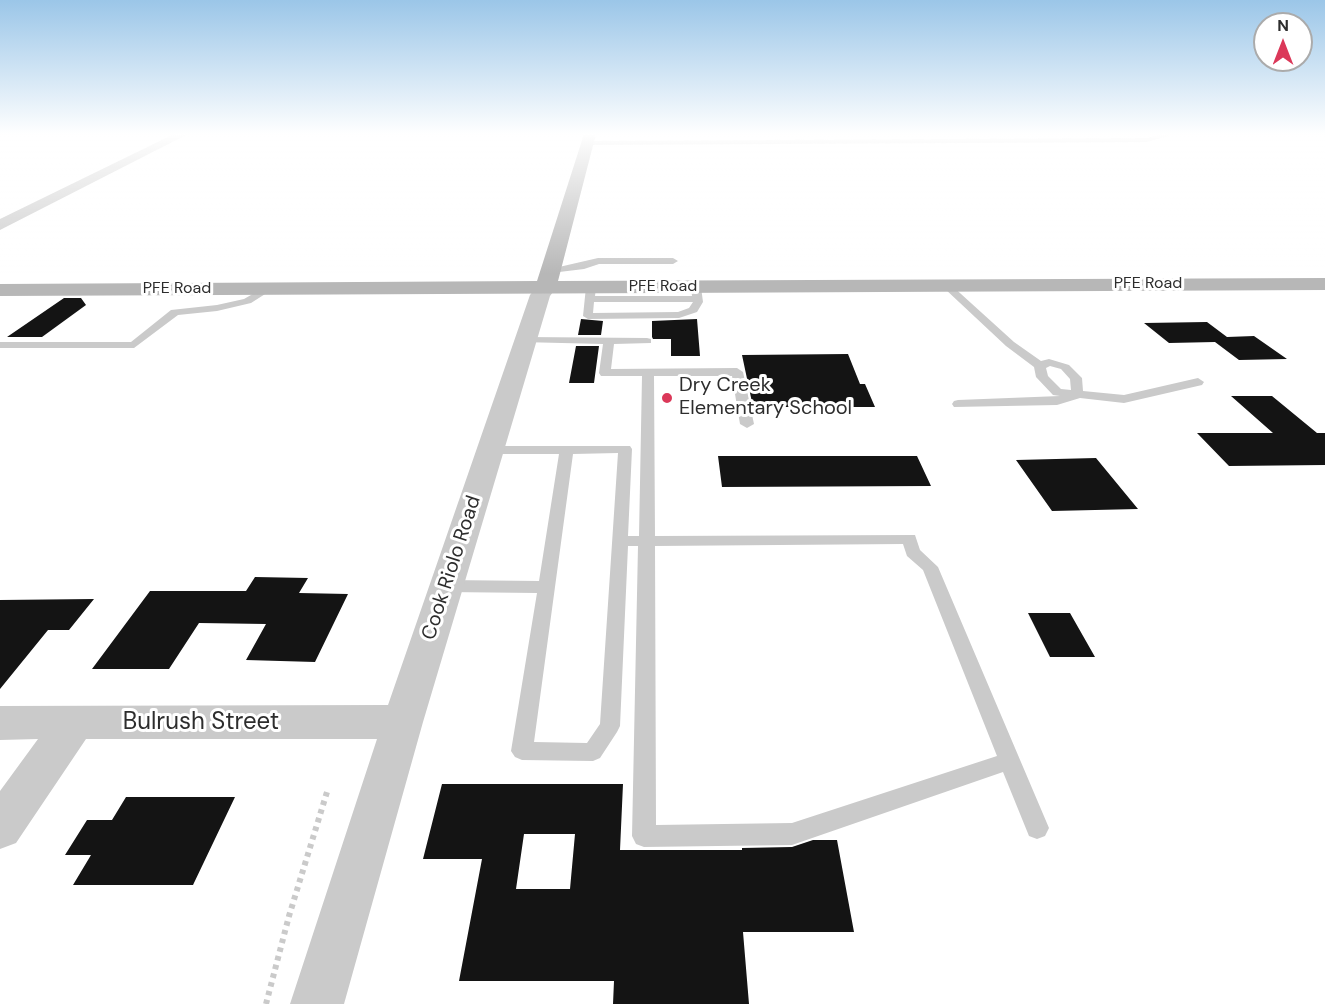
<!DOCTYPE html>
<style>
body{margin:0}
#map{position:relative;width:1325px;height:1004px;overflow:hidden;background:#fff;font-family:"DM Sans",sans-serif}
canvas{display:block}
.north{position:absolute;left:1253px;top:12px;width:60px;height:60px;box-sizing:border-box;background:#fff;border:2px solid #ababab;border-radius:50%;rotate:0deg;font-size:16px;font-weight:700;line-height:24px;text-align:center;color:#2d2d2d}
.north::after{content:'';display:block;margin:auto;width:21px;height:27px;background:#db3859;clip-path:polygon(50% 0,100% 100%,50% 72%,0 100%)}
</style>
<div id="map">
<canvas width="1325" height="1004"></canvas>
<div class="north">N</div>
</div>
<script>
const c = document.querySelector('canvas').getContext('2d');
c.lineJoin = 'round';
function fill(path, color) { c.fillStyle = color; c.fill(path, 'evenodd'); }
const poly = rows => new Path2D(rows.map(r => 'M' + r).join(''));
function stroke(path, color, width, dash) { c.strokeStyle = color; c.lineWidth = width; c.lineCap = dash ? 'butt' : 'round'; c.setLineDash(dash || []); c.stroke(path); }
function write(font, color, halo, rows, align = 'center') {
  c.font = font + ' "DM Sans",sans-serif'; c.lineWidth = 6; c.setLineDash([]); c.textBaseline = 'middle'; c.strokeStyle = halo; c.fillStyle = color; for (const [text, x, y, turn = 0] of rows) {
    c.save(); c.translate(x, y); c.rotate((+turn || 0) * Math.PI / 180); c.textAlign = isNaN(turn) ? turn : align; if (halo) c.strokeText(text, 0, 0); c.fillText(text, 0, 0); c.restore();
  }
}
const building = poly([
 [64,298,81,298,86,305,42,337,7,337],
 [581,319,603,321,601,335,578,335],
 [697,319,700,356,671,356,671,339,653,339,652,337,652,321],
 [1207,322,1227,337,1254,336,1287,359,1239,360,1215,342,1169,343,1144,323],
 [576,346,599,346,594,383,569,383],
 [848,354,860,384,865,384,875,407,753,407,742,355],
 [1231,396,1272,396,1317,433,1325,433,1325,465,1229,466,1197,433,1273,433],
 [718,456,917,456,931,486,722,487],
 [1096,458,1138,509,1052,511,1016,460],
 [255,577,308,578,299,593,348,594,315,662,246,660,266,624,199,623,169,669,92,669,150,591,246,591],
 [94,599,69,630,48,630,0,689,0,600],
 [1028,613,1070,613,1095,657,1050,657],
 [442,784,623,784,620,850,742,850,742,848,792,847,813,840,837,840,854,932,743,932,749,1004,613,1004,614,981,459,981,482,859,423,859],
 [524,834,575,834,570,889,516,889],
 [126,797,235,797,193,885,73,885,91,855,65,855,87,820,112,820]
]);
const path = poly([
 [266,1004,289,916,327,792]
]);
const lane = poly([
 [1162,134,1168,134,1168,136,1147,142,588,145,585,143,588,141,1147,138,1162,134],
 [598,258,673,258,678,261,673,264,599,264,584,269,551,273,546,270,598,258],
 [591,284,596,287,595,296,692,296,691,287,696,284,701,287,703,302,697,312,679,318,588,319,583,316,586,287,591,284],
 [594,302,693,302,689,308,678,312,593,313,594,302],
 [944,284,950,284,1014,342,1041,361,1049,359,1069,365,1082,378,1083,391,1124,395,1198,378,1204,382,1202,385,1124,403,1080,398,1057,405,954,407,952,404,954,401,958,400,1060,396,1053,395,1036,377,1034,367,1006,346,944,288,944,284],
 [1050,366,1061,369,1070,379,1071,390,1061,389,1048,376,1046,368,1050,366],
 [265,287,273,289,251,303,217,311,178,315,134,348,0,348,0,342,131,342,171,310,217,305,244,299,265,287],
 [525,337,647,338,651,339,651,343,614,344,611,369,737,368,743,372,754,424,747,428,740,424,732,376,654,376,655,536,915,535,920,550,938,567,1049,828,1045,836,1037,839,1029,836,1003,772,792,845,644,847,636,844,632,836,638,546,628,546,620,726,617,732,600,758,593,761,522,760,515,757,511,751,537,593,446,592,440,590,437,586,440,582,446,580,539,581,559,454,490,454,483,450,490,446,630,446,632,449,628,536,639,536,642,376,601,376,599,373,603,344,521,342,521,338,525,337],
 [618,453,600,724,587,743,534,742,573,454,618,453],
 [903,544,907,556,923,570,997,756,792,823,656,825,655,546,903,544]
]);
const street = poly([
 [174,134,188,134,0,230,0,219,174,134],
 [546,282,553,284,556,288,550,296,423,722,344,1004,290,1004,377,739,86,739,16,843,0,849,0,791,38,739,0,740,0,706,388,705,530,295,539,284,546,282]
]);
const secondary = poly([
 [584,134,596,134,558,281,1325,278,1325,290,0,296,0,284,537,281,584,134]
]);
const markers = [
 [667,398,6,"#db3859"]
];
const farStreetnames = [
 ["PFE Road",1148,284],
 ["PFE Road",663,287],
 ["PFE Road",177,289]
];
const poiNames = [
 ["Dry Creek",679,386],
 ["Elementary School",679,409]
];
const streetNames = [
 ["Cook Riolo Road",452,568,-72]
];
const nearStreetnames = [
 ["Bulrush Street",201,723]
];
fill(building, '#141414');
stroke(path, '#cacaca', 6, [4.5, 4.5]);
fill(lane, '#cacaca');
fill(street, '#cacaca');
fill(secondary, '#b7b7b7');
const sky = c.createLinearGradient(0, 0, 0, 274);
sky.addColorStop(0, '#9bc6e8');
sky.addColorStop(0.49, '#fff');
sky.addColorStop(1, '#ffffff00');
c.fillStyle = sky;
c.fillRect(0, 0, 1325, 274);
for (const [x, y, r, color] of markers) { const dot = new Path2D(); dot.arc(x, y, r, 0, 2 * Math.PI); c.fillStyle = color; c.fill(dot); stroke(dot, '#fff', 2); }
write('16px', '#2d2d2d', '#fff', farStreetnames);
write('20px', '#2d2d2d', '#fff', poiNames, 'left');
write('20px', '#2d2d2d', '#fff', streetNames);
write('24px', '#2d2d2d', '#fff', nearStreetnames);
</script>
